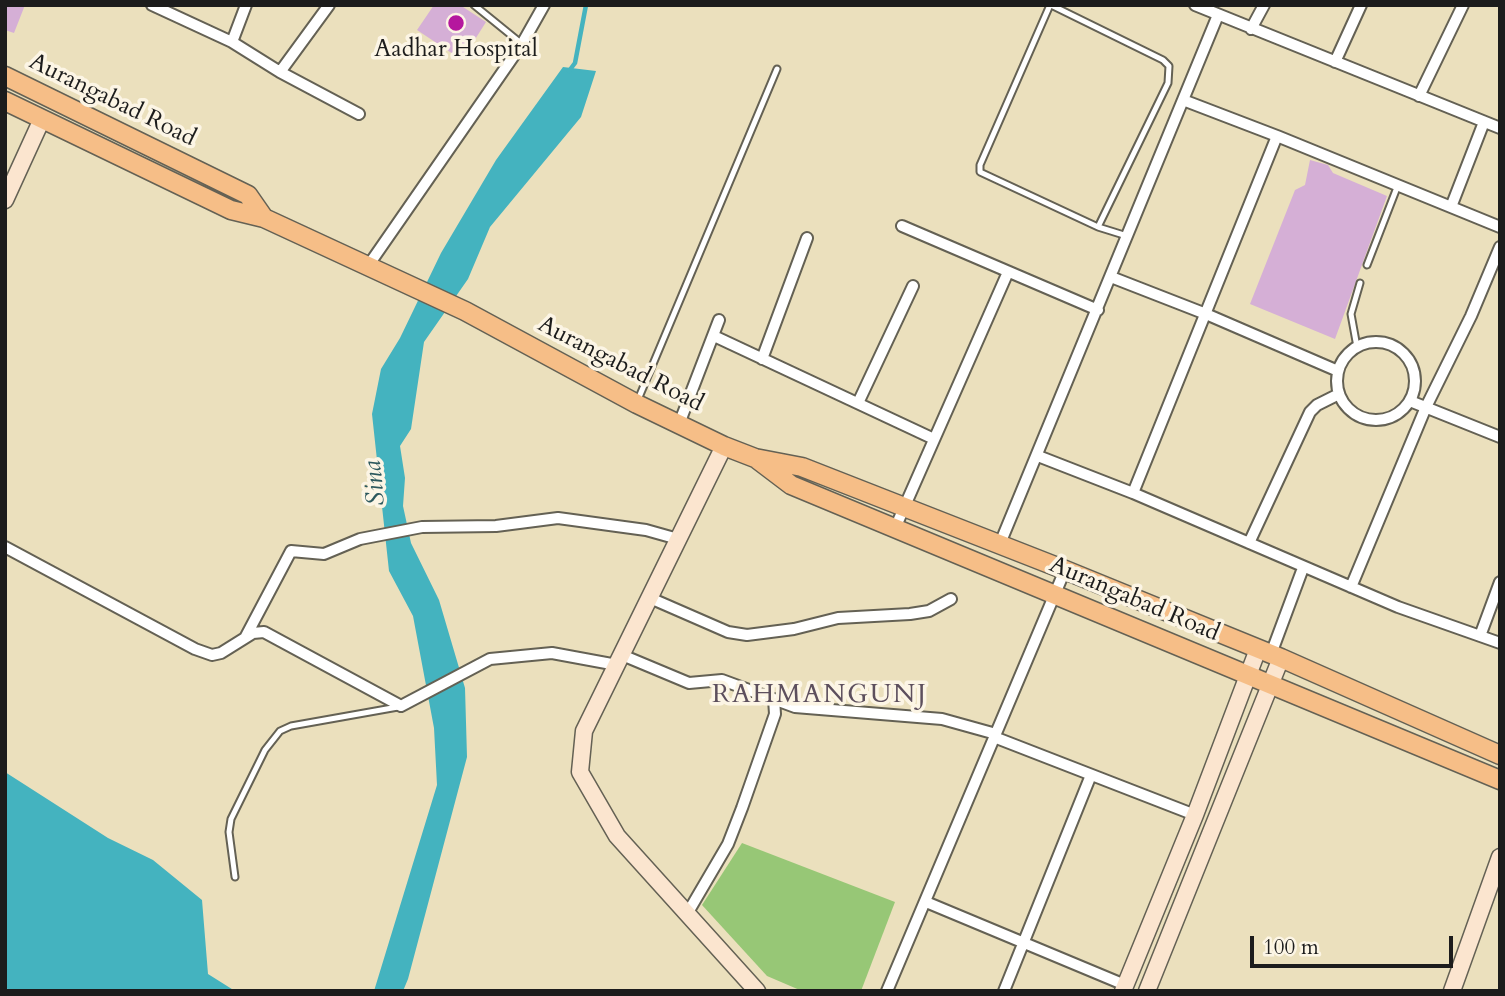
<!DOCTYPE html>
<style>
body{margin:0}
#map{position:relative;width:1505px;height:996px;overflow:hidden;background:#ebe0bd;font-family:Cardo,serif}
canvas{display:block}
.frame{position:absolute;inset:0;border:7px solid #1c1c1c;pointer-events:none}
.scale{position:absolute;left:1250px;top:936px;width:203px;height:32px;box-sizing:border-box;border:4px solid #1c1c1c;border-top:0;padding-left:9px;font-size:21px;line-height:24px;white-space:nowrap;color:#1c1c1c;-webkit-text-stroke:5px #fcf5e5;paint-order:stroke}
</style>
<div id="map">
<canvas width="1505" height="996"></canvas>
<div class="frame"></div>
<div class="scale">100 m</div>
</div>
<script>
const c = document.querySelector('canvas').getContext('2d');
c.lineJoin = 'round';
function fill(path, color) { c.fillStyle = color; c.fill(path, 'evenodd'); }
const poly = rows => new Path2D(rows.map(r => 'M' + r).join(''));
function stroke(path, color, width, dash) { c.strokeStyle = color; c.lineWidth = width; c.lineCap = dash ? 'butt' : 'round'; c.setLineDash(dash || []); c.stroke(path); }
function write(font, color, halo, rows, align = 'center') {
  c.font = font + ' Cardo,serif'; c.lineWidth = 7; c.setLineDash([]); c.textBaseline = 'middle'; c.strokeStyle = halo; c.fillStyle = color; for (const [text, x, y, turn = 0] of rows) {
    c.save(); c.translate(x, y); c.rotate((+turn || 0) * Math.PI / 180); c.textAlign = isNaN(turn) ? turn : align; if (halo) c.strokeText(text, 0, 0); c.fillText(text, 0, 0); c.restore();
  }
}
const green = poly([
 [742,843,895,902,861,991,802,991,767,976,702,905]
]);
const water = poly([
 [563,67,596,71,581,117,490,227,468,279,424,342,411,429,400,446,405,478,403,506,411,543,439,600,465,688,467,757,408,979,403,991,374,991,437,785,434,728,413,616,389,571,372,414,381,369,400,338,441,253,496,160],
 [5,772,108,838,153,860,202,900,208,974,235,991,10,991,5,987]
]);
const stream = poly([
 [569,71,575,63,586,5]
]);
const building = poly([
 [5,5,25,5,14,33,5,30],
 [434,5,460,5,486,22,462,60,417,30],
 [1310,160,1328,165,1333,173,1387,196,1335,339,1250,304,1295,190,1305,185]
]);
const lane = poly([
 [474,5,522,44],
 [1050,5,980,165,980,172,1098,227,1127,236],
 [1051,5,1163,60,1169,66,1168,83,1098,227],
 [1367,265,1398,185],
 [1357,347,1351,314,1360,283],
 [637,402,777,69],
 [235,877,229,832,231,819,265,750,280,731,291,726,398,707]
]);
const street = poly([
 [152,5,232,42,280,72,359,114],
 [1195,5,1500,128],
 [1251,29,1264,5],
 [232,42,246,5],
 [1335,62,1361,5],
 [280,72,329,5],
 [1419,96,1463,5],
 [1183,100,1277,136],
 [1451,207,1484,122],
 [902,226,1098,310],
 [1500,227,1277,136,1133,493,1398,607,1500,643],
 [368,266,522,44,544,5],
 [1111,277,1206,314,1338,371],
 [714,336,934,439],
 '1337 381a39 39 0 1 1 78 0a39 39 0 1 1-78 0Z',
 [762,359,807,238],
 [1410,401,1500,437],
 [858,403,913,286],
 [679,424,719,320],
 [1038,456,1133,493],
 [896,526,1008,272],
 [1249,543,1310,412,1317,405,1339,394],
 [999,546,1218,15],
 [5,547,195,649,212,655,221,653,253,633,264,632,401,706,490,659,552,653,617,665],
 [1351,587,1426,407,1471,316,1500,247],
 [650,598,728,632,747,635,794,629,838,618,910,614,929,611,951,599],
 [1480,636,1500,582],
 [245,638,291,551,324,554,360,539,422,527,496,526,558,518,646,530,678,539],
 [1271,654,1303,568],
 [622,655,689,683,722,680,795,707,942,719,996,734],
 [994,737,1195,815],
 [926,902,1125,985],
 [687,914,728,844,742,808,775,714,774,699],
 [887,991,1065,570],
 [1004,991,1091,775]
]);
const secondary = poly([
 [5,200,42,119],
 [724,446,584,731,580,772,617,836,757,991],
 [1123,991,1195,815,1258,649],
 [1147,991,1281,658],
 [1452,991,1500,857]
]);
const primary = poly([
 [5,76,248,195,264,218],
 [5,101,231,210,264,218,465,311,637,404,724,446,755,458,802,467,1065,570,1281,658,1500,755],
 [758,460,791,485,1500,780]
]);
const markers = [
 [456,23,9,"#b5179e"]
];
const poiNames = [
 ["Aadhar Hospital",456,50]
];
const streetNames = [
 ["Aurangabad Road",112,101,26],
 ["Aurangabad Road",620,365,27],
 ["Aurangabad Road",1134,600,23]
];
const waterNames = [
 ["Sina",376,483,-96]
];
const neighbourhoodNames = [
 ["RAHMANGUNJ",820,696]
];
fill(green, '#97c776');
fill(water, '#44b3bf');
stroke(stream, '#44b3bf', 4.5);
fill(building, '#d5afd6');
stroke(lane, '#646154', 9);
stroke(street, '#646154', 14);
stroke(secondary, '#646154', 19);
stroke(primary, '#646154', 21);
stroke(lane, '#fff', 5);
stroke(street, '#fff', 10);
stroke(secondary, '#fbe5cf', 16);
stroke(primary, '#f6be87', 18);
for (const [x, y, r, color] of markers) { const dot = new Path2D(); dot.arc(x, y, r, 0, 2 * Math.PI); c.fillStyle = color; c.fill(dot); stroke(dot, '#fcf5e5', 2.5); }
write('24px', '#1c1c1c', '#fcf5e5', poiNames);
write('24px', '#1c1c1c', '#fcf5e5', streetNames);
write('italic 26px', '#2c585d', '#fcf5e5', waterNames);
c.letterSpacing = '2px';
write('26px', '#5d4f5d', '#fcf5e5', neighbourhoodNames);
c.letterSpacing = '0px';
</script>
